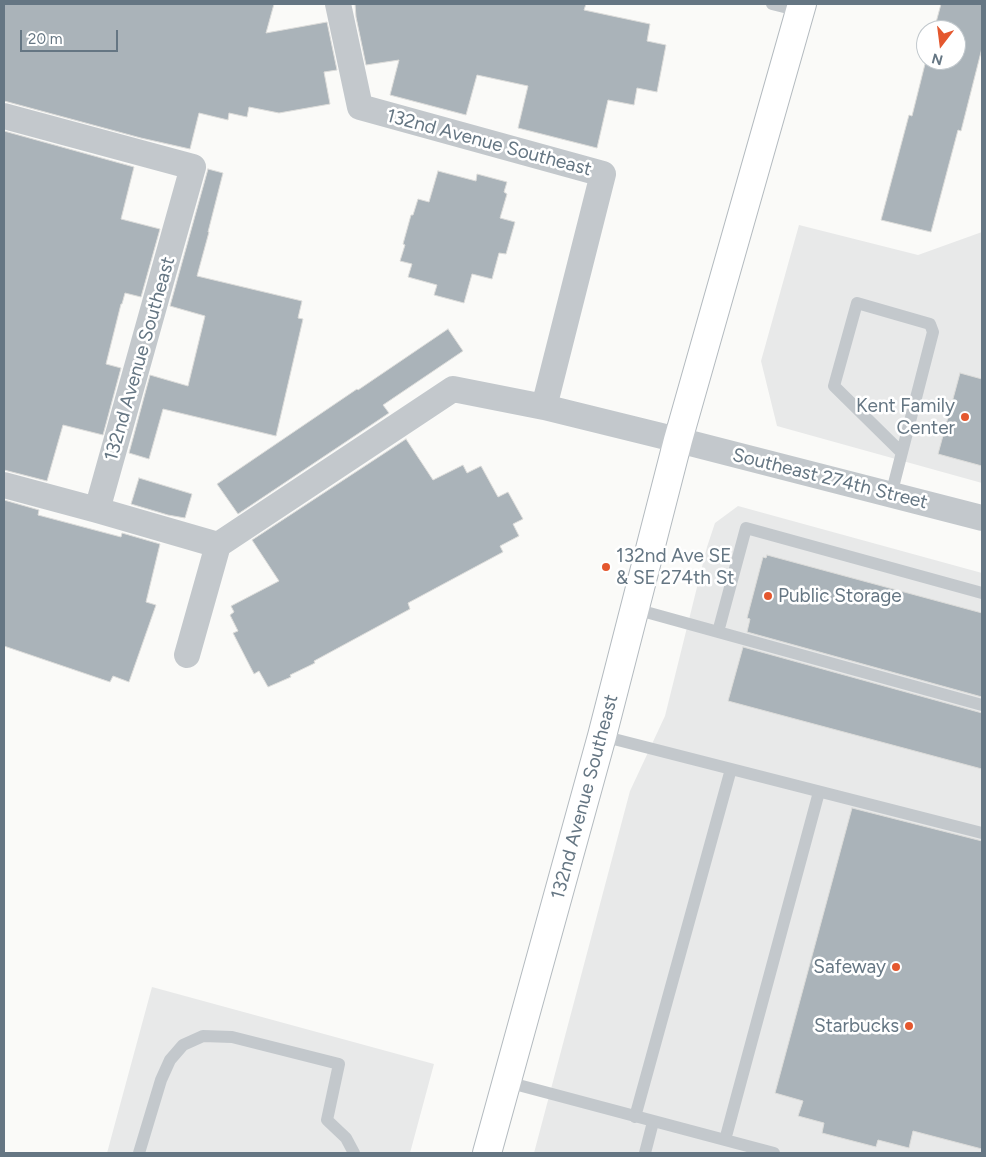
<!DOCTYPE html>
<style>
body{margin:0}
#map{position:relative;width:986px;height:1157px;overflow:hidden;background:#fafaf8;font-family:Figtree,sans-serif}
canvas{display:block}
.frame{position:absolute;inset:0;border:5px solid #657683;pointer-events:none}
.north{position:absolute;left:916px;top:20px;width:50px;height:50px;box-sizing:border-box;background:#fff;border:1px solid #c1c8cd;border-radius:50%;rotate:195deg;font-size:14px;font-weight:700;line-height:20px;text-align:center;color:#657683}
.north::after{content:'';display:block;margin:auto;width:18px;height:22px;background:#e4572e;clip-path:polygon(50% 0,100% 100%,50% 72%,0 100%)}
.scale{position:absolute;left:20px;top:30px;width:98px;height:22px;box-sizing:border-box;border:2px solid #657683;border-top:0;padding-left:6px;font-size:15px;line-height:18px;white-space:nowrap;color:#657683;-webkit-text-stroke:4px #fff;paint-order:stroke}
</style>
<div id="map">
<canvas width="986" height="1157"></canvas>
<div class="frame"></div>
<div class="north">N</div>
<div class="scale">20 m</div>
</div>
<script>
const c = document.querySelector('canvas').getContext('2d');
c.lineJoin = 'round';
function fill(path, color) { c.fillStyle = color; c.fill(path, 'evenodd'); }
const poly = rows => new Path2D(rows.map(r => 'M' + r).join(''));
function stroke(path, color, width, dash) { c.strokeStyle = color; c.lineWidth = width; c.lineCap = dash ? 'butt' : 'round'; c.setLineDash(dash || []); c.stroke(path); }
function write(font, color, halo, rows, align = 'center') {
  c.font = font + ' Figtree,sans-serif'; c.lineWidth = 5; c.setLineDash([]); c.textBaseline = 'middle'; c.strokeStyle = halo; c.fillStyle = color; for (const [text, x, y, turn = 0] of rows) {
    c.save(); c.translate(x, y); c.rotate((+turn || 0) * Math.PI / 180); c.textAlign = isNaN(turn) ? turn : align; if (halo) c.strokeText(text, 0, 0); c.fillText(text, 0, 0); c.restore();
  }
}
const built = poly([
 [799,225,918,255,982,232,982,483,777,426,761,361],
 [738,506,982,573,982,1153,534,1153,630,791,665,716,707,547,715,523],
 [152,987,434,1064,410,1153,107,1153]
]);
const building = poly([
 [4,4,274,4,266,33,327,22,337,70,324,72,330,104,279,113,249,107,247,117,229,113,228,120,199,113,190,149,141,138,8,102,4,101,4,4],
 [355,4,586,4,584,10,650,24,647,41,666,45,657,92,637,88,634,105,608,100,597,148,518,128,528,86,477,75,466,115,390,95,399,60,366,65,356,17,355,4],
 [941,4,982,4,982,48,961,131,958,130,931,232,881,220,909,115,912,116,926,60,956,60,956,30,934,30,941,4],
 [4,131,134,167,121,219,160,229,141,297,125,293,122,304,121,304,106,364,121,368,103,435,63,425,47,481,8,471,4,470,4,131],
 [208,169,223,173,208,232,209,232,197,276,302,301,298,318,303,319,276,436,163,409,149,459,129,453,150,375,188,386,205,316,170,306,208,169],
 [438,171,476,181,477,174,507,182,504,192,507,194,500,218,515,222,506,254,499,253,492,279,472,274,464,303,434,295,437,285,408,277,412,264,400,261,405,245,403,244,411,215,413,215,418,199,429,202,438,171],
 [448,329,463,351,383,405,389,413,238,514,217,484,357,389,358,390,448,329],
 [960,373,982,379,982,466,938,454,960,373],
 [406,439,433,480,463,465,467,473,481,466,498,497,508,492,523,519,513,524,519,536,500,546,503,552,408,603,410,609,314,661,315,663,290,675,291,677,268,687,259,671,254,674,233,633,238,631,230,615,234,612,231,606,279,581,252,540,406,439],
 [139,478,192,494,185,518,168,515,131,504,139,478],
 [4,500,39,510,38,515,121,537,122,533,160,544,146,602,156,605,129,682,113,676,110,682,4,646,4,500],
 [767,555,982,613,982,697,747,632,750,619,747,618,763,557,766,558,767,555],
 [743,647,982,713,982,769,728,701,743,647],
 [852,808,982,841,982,1149,913,1131,909,1148,878,1140,876,1147,822,1133,824,1123,798,1116,803,1101,775,1093,852,808]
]);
const service = poly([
 [772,4,800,11],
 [891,495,933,332,930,324,857,303,834,386,901,452],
 [635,609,982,705],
 [718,632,746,528,982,593],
 [602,736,982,833],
 [507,1082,774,1153],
 [635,1117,731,769],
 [725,1140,819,792],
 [139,1153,161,1080,170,1060,183,1045,203,1036,232,1037,339,1064,327,1120,346,1138,354,1153],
 [645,1153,653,1122]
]);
const minor = poly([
 [338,4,360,107,603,174,544,407],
 [4,116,193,167,97,510],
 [4,485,97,510,218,545,453,389,544,407,678,440,982,518],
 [187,655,218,545]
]);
const secondary = poly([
 [487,1153,602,736,678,440,802,4]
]);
const markers = [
 [965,417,5,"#e4572e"],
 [606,567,5,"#e4572e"],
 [768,596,5,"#e4572e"],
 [896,967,5,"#e4572e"],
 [909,1026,5,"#e4572e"]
];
const streetNames = [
 ["132nd Avenue Southeast",489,143,15],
 ["132nd Avenue Southeast",140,359,-74],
 ["Southeast 274th Street",830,479,14],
 ["132nd Avenue Southeast",585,797,-75]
];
const poiNames = [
 ["Kent Family",955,406],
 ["Center",955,428],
 ["132nd Ave SE",616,556,"left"],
 ["& SE 274th St",616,578,"left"],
 ["Public Storage",778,596,"left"],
 ["Safeway",886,967],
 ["Starbucks",899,1026]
];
fill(built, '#e8e9e9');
fill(building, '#aab3b9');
stroke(building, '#dcdcda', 1);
stroke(secondary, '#b3babf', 30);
stroke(service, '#c3c8cc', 12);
stroke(minor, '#c3c8cc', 26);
stroke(secondary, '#fff', 28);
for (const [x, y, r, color] of markers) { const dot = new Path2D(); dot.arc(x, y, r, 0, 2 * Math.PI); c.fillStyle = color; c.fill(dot); stroke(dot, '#fff', 2); }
write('19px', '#657683', '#fff', streetNames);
write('19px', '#657683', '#fff', poiNames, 'right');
</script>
